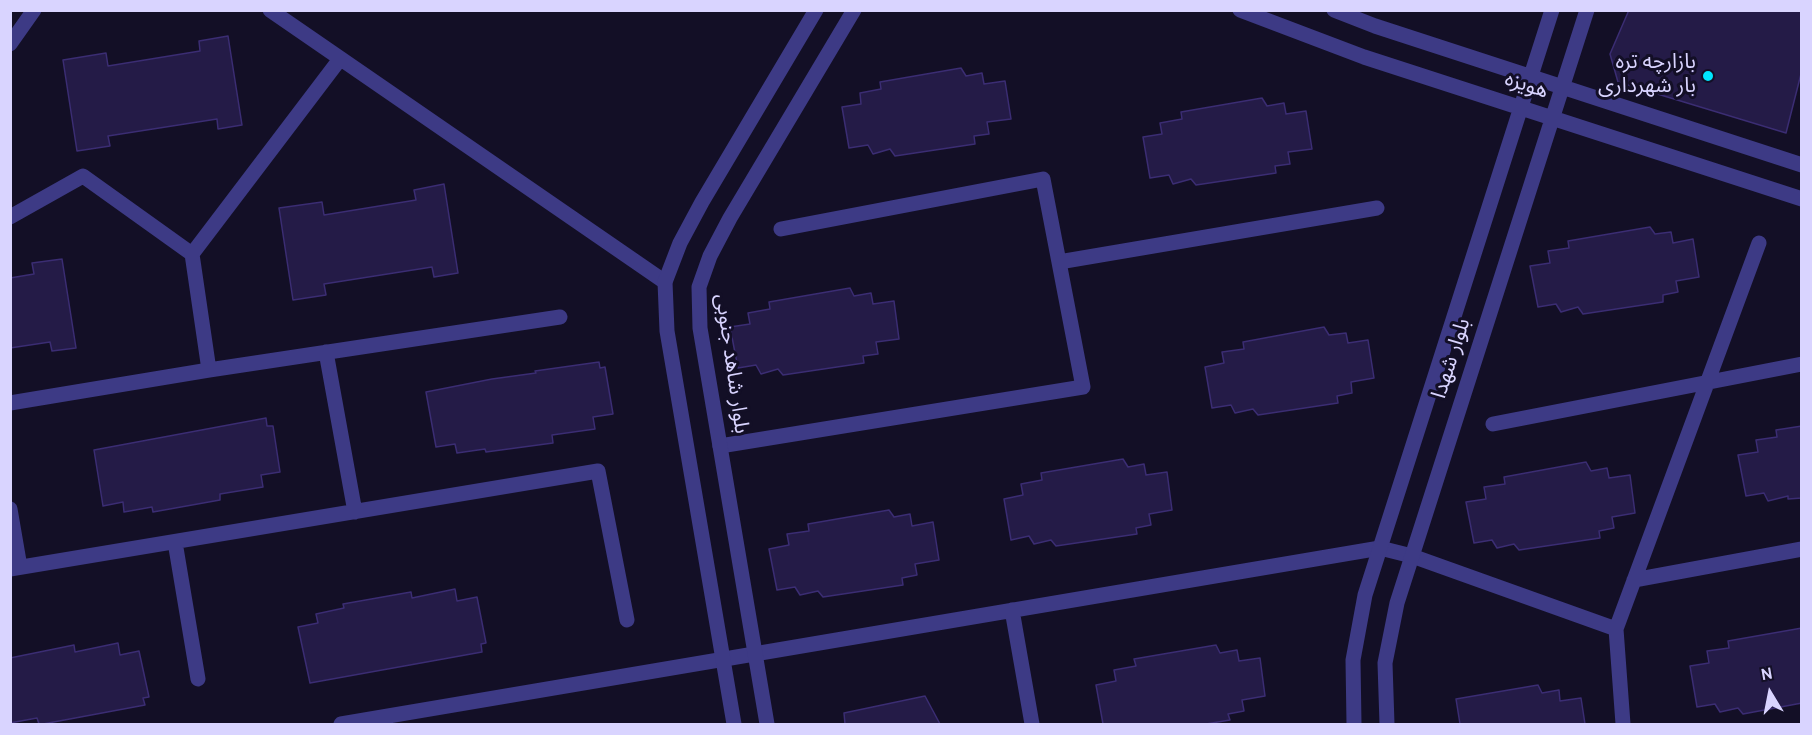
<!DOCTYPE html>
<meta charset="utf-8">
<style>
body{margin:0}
#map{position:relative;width:1812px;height:735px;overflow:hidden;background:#130f26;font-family:Overpass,sans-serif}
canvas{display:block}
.frame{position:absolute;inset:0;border:12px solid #d9d4ff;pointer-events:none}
.north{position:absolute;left:1740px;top:663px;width:60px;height:60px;-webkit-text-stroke:4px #130f26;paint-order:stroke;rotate:350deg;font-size:16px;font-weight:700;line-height:24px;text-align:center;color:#d9d4ff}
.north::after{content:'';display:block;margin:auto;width:21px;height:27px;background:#d9d4ff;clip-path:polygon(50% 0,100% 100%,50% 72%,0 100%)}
</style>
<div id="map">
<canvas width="1812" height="735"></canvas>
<div class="frame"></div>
<div class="north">N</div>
</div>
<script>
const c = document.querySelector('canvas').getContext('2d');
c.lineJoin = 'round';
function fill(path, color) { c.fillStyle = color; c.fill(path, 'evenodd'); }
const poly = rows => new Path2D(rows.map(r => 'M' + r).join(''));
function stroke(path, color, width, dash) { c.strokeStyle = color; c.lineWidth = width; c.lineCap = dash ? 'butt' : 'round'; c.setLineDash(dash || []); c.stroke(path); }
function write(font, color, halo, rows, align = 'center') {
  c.font = font + ' Overpass,"Noto Sans Arabic",sans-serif'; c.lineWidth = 6; c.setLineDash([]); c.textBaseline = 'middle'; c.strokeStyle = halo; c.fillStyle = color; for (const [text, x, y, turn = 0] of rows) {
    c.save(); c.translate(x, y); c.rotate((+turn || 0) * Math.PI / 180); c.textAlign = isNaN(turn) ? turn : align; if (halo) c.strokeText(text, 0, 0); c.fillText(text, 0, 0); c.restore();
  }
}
const building = poly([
 [1629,10,1802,10,1802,70,1786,133,1618,82,1610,54,1629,10],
 [228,36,242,125,218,129,217,119,108,136,110,146,77,151,63,60,106,53,108,66,200,51,199,41,228,36],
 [961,68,966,76,982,73,984,84,1005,81,1011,119,987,122,989,134,974,136,975,144,895,156,890,149,873,154,868,145,849,148,842,107,861,104,860,93,881,89,880,82,961,68],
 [1262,98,1267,106,1284,103,1286,114,1306,111,1312,149,1288,152,1290,164,1275,166,1276,173,1196,185,1191,179,1173,184,1169,175,1150,178,1143,137,1162,134,1160,123,1182,119,1181,112,1262,98],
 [444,184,458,273,434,277,432,267,324,284,326,295,293,300,279,208,322,202,324,215,416,200,414,190,444,184],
 [1650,227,1655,234,1671,232,1673,243,1693,239,1699,277,1676,281,1678,292,1663,295,1663,302,1583,314,1578,307,1561,312,1556,304,1538,307,1530,266,1550,263,1548,251,1569,248,1568,241,1650,227],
 [62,259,76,348,52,351,50,342,10,348,10,278,34,274,32,263,62,259],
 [850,288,854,296,871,293,873,304,894,301,899,339,876,342,878,354,863,356,864,363,783,375,778,369,761,374,756,365,738,368,730,327,750,324,748,313,770,309,769,302,850,288],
 [1324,327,1329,335,1346,333,1348,343,1368,340,1374,378,1351,382,1352,393,1337,396,1338,403,1258,415,1253,409,1235,413,1231,405,1212,408,1205,367,1224,363,1222,352,1244,349,1243,342,1324,327],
 [599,362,600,368,605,367,613,414,593,417,595,429,552,435,553,443,486,452,485,449,457,453,455,444,436,447,426,392,492,379,536,373,535,371,599,362],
 [266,418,267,426,273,426,280,472,261,475,263,487,220,494,220,500,153,512,152,507,124,512,123,502,103,506,94,450,266,418],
 [1802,426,1802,498,1788,499,1788,496,1768,501,1764,493,1746,496,1738,455,1758,452,1756,440,1777,437,1776,430,1802,426],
 [1123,459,1128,467,1144,464,1146,475,1167,472,1172,510,1149,514,1151,525,1136,528,1137,534,1056,546,1051,540,1034,544,1029,536,1011,540,1004,499,1023,495,1021,484,1042,480,1041,473,1123,459],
 [1586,462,1591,471,1607,468,1609,478,1630,475,1635,513,1612,517,1614,528,1599,531,1600,538,1519,550,1514,544,1497,548,1492,540,1474,543,1466,502,1486,499,1484,487,1505,484,1504,477,1586,462],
 [889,510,894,517,910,514,912,526,933,522,939,560,915,564,917,575,902,578,903,585,823,597,818,591,800,595,795,587,777,590,769,549,789,545,787,534,809,531,808,524,889,510],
 [455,589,457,601,477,597,486,643,481,644,482,652,310,683,298,627,318,623,316,614,344,608,343,604,411,592,412,598,455,589],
 [1802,628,1802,703,1743,714,1738,708,1720,712,1715,704,1697,707,1690,666,1709,663,1707,651,1729,648,1728,641,1802,628],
 [118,643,120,655,139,651,149,697,143,698,145,705,43,724,39,724,37,718,10,723,10,658,74,645,75,652,118,643],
 [1216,645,1220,653,1237,650,1239,661,1260,658,1265,696,1242,700,1244,711,1228,714,1230,720,1206,724,1103,724,1096,685,1116,681,1114,670,1136,666,1134,659,1216,645],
 [1538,685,1542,693,1559,690,1560,701,1581,698,1585,724,1460,724,1456,699,1538,685],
 [925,696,940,724,845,724,844,713,925,696]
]);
const minor = poly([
 [270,10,665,282],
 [10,217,83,176,192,254,340,59],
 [192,254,209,370],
 [1059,262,1377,208],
 [326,352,355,512],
 [10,403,209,370,560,317],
 [1493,424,1802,364],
 [720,446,1083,387,1043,179,781,229],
 [10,509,20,567],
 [175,542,198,679],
 [10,569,598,471,627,620],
 [1634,580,1802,549],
 [1012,610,1032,724],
 [1616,629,1759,243],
 [341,724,1380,548,1412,556,1616,629,1623,724]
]);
const tertiary = poly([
 [1240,10,1364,57,1802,199],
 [1334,10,1375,26,1802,165],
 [10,44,34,10],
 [734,724,667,331,665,282,680,243,702,202,816,10],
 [767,724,700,328,699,287,710,256,730,218,854,10],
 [1354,724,1353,660,1365,595,1552,10],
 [1387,724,1385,663,1397,603,1587,10]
]);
const markers = [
 [1708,76,6,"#00e5ff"]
];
const poiNames = [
 ["بازارچه تره",1696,64],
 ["بار شهرداری",1696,88]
];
const streetNames = [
 ["هویزه",1526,87,18],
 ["بلوار شهدا",1453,359,-72],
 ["بلوار شاهد جنوبی",730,364,82]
];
fill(building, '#241b47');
stroke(building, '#3b2d73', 1.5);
stroke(minor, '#3d3a85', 15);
stroke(tertiary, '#3d3a85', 15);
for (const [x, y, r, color] of markers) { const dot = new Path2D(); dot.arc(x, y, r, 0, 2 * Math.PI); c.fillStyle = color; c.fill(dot); stroke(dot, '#130f26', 2); }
write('21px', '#d9d4ff', '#130f26', poiNames, 'right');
write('21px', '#d9d4ff', '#130f26', streetNames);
</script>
